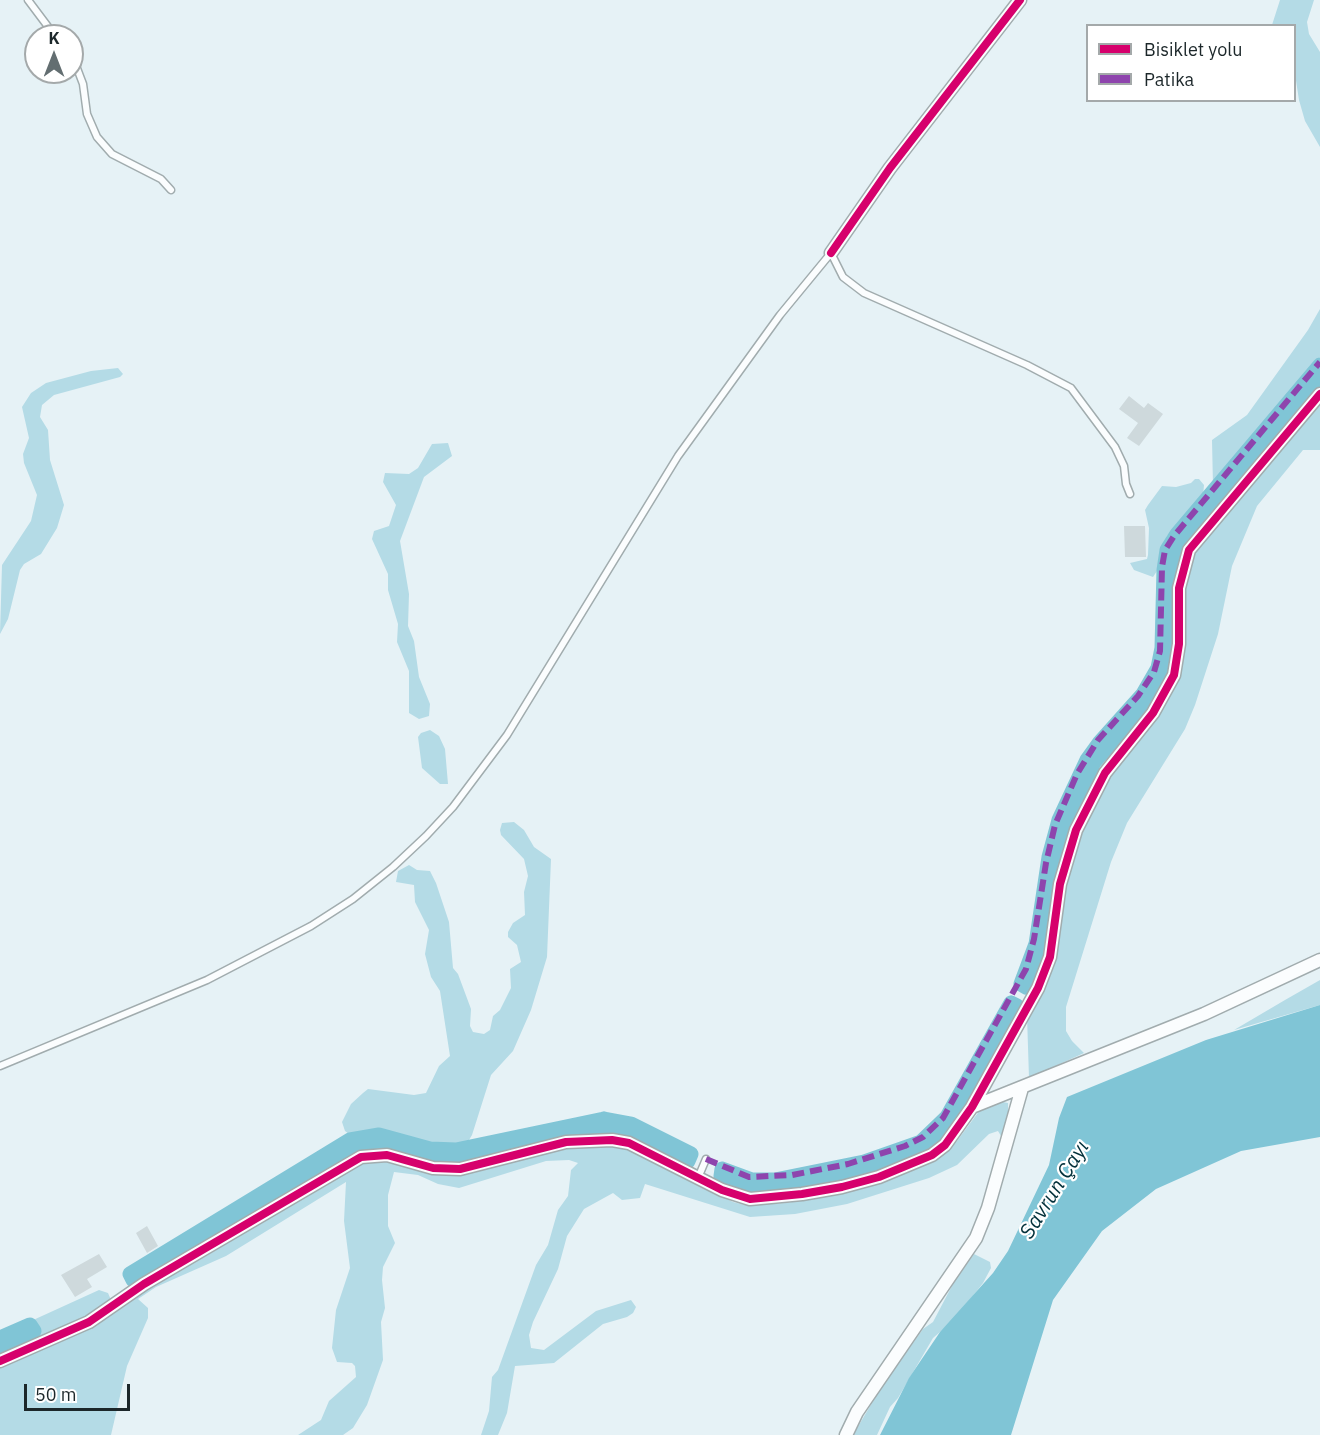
<!DOCTYPE html>
<meta charset="utf-8">
<style>
body{margin:0}
#map{position:relative;width:1320px;height:1435px;overflow:hidden;background:#e6f2f6;font-family:"IBM Plex Sans",sans-serif}
canvas{display:block}
.legend{position:absolute;left:1086px;top:24px;width:210px;height:78px;box-sizing:border-box;background:#fff;border:2px solid #a4a9aa;margin:0;padding:8px 10px;list-style:none;font-size:18px;color:#1c272a}
.legend li{display:flex;align-items:center;gap:12px;height:30px}
.legend b{width:30px;border:2px solid #a4a9aa}
.north{position:absolute;left:24px;top:24px;width:60px;height:60px;box-sizing:border-box;background:#fff;border:2px solid #a4a9aa;border-radius:50%;rotate:0deg;font-size:16px;font-weight:700;line-height:24px;text-align:center;color:#1c272a}
.north::after{content:'';display:block;margin:auto;width:21px;height:27px;background:#636e71;clip-path:polygon(50% 0,100% 100%,50% 72%,0 100%)}
.scale{position:absolute;left:24px;top:1384px;width:106px;height:27px;box-sizing:border-box;border:3px solid #1c272a;border-top:0;padding-left:8px;font-size:18px;line-height:21px;white-space:nowrap;color:#1c272a;-webkit-text-stroke:4px #fff;paint-order:stroke}
</style>
<div id="map">
<canvas width="1320" height="1435"></canvas>
<ul class="legend">
<li><b style="height:8px;background:#d6006c"></b>Bisiklet yolu</li>
<li><b style="height:8px;background:#8e44ad"></b>Patika</li>
</ul>
<div class="north">K</div>
<div class="scale">50 m</div>
</div>
<script>
const c = document.querySelector('canvas').getContext('2d');
c.lineJoin = 'round';
function fill(path, color) { c.fillStyle = color; c.fill(path, 'evenodd'); }
const poly = rows => new Path2D(rows.map(r => 'M' + r).join(''));
function stroke(path, color, width, dash) { c.strokeStyle = color; c.lineWidth = width; c.lineCap = dash ? 'butt' : 'round'; c.setLineDash(dash || []); c.stroke(path); }
function write(font, color, halo, rows, align = 'center') {
  c.font = font + ' "IBM Plex Sans",sans-serif'; c.lineWidth = 4.5; c.setLineDash([]); c.textBaseline = 'middle'; c.strokeStyle = halo; c.fillStyle = color; for (const [text, x, y, turn = 0] of rows) {
    c.save(); c.translate(x, y); c.rotate((+turn || 0) * Math.PI / 180); c.textAlign = isNaN(turn) ? turn : align; if (halo) c.strokeText(text, 0, 0); c.fillText(text, 0, 0); c.restore();
  }
}
const green = poly([
 [1280,0,1314,0,1307,22,1309,34,1320,52,1320,147,1305,121,1299,100,1295,74,1294,26,1272,25],
 [1320,309,1320,357,1213,486,1212,440,1247,415,1308,330],
 [118,368,123,374,120,377,54,395,42,405,40,417,48,430,50,460,64,505,57,528,41,554,24,564,20,570,8,619,0,634,2,565,31,521,37,495,24,463,23,454,29,438,22,407,31,393,46,383,91,371],
 [1320,380,1320,389,1184,550,1177,573,1172,664,1158,696,1101,771,1076,822,1045,959,1037,974,1047,937,1053,884,1066,823,1094,762,1153,695,1169,661,1171,568,1175,552,1184,538],
 [1320,405,1320,450,1303,450,1257,506,1232,566,1218,634,1195,705,1185,729,1127,823,1111,862,1066,1007,1066,1031,1072,1041,1084,1053,1029,1078,1027,1016,1079,836,1108,778,1178,680,1184,645,1182,594,1194,553,1217,522],
 [448,443,452,456,424,477,400,541,409,594,408,626,414,641,419,677,430,704,429,716,419,719,409,713,409,671,397,642,398,624,388,590,388,574,372,539,374,531,389,526,396,505,383,482,385,473,409,474,418,468,432,444],
 [1195,479,1199,479,1204,485,1203,496,1167,536,1157,571,1153,577,1134,570,1130,563,1147,559,1148,555,1149,528,1145,510,1148,505,1162,486,1176,487,1191,483],
 [430,730,439,736,445,749,448,784,440,784,422,768,418,737,421,733],
 [514,822,524,830,534,847,551,859,547,957,531,1010,513,1051,491,1075,472,1135,466,1145,449,1147,420,1143,390,1131,352,1136,345,1131,342,1122,351,1104,363,1093,368,1089,414,1095,426,1093,439,1066,450,1056,440,991,431,977,425,954,429,930,415,902,414,885,396,882,398,871,409,865,417,870,430,871,436,883,449,922,453,968,458,974,471,1009,470,1026,473,1032,484,1034,490,1030,493,1016,500,1010,511,988,510,969,521,962,517,945,508,937,508,932,513,923,525,915,524,892,528,876,524,859,501,835,500,830,502,823],
 [1320,980,1320,1005,1234,1030,1285,1000],
 [998,1101,1008,1103,1008,1120,1001,1136,998,1131,989,1134,957,1165,929,1178,847,1204,795,1214,750,1217,645,1184,640,1198,622,1200,613,1193,584,1209,567,1236,558,1269,533,1322,529,1335,531,1348,544,1350,596,1311,631,1300,636,1307,633,1313,627,1317,603,1324,554,1363,515,1366,507,1413,498,1435,481,1435,489,1411,492,1377,498,1370,536,1265,548,1245,558,1210,568,1196,571,1170,578,1163,569,1160,546,1161,459,1188,438,1184,418,1175,394,1172,388,1195,388,1226,395,1243,383,1267,382,1280,385,1308,381,1322,383,1360,367,1405,353,1428,343,1435,298,1435,321,1420,329,1401,356,1377,355,1366,352,1363,337,1362,332,1348,336,1310,350,1268,344,1221,346,1182,226,1256,156,1287,138,1299,148,1308,148,1318,127,1366,111,1435,0,1435,0,1365,208,1255,356,1165,369,1161,386,1160,460,1175,567,1149,610,1145,626,1148,733,1202,745,1205,786,1203,844,1193,916,1169,940,1156,957,1141,980,1110],
 [974,1254,990,1262,991,1268,983,1283,954,1320,933,1338,898,1398,890,1407,877,1435,853,1435,882,1386,923,1329,933,1322,954,1282],
 [99,1290,108,1293,111,1300,84,1320,0,1356,0,1350,30,1335,33,1331,31,1321]
]);
const water = poly([
 [1320,1005,1320,1137,1241,1151,1156,1189,1102,1231,1053,1300,1011,1435,880,1435,909,1378,940,1332,993,1273,1008,1251,1049,1165,1059,1118,1067,1097,1206,1040]
]);
const stream = poly([
 [0,1344,32,1328]
]);
const canal = poly([
 [1320,365,1177,534,1167,550,1164,570,1162,648,1158,668,1143,694,1100,742,1087,760,1059,820,1049,857,1036,944,1021,984,1026,987,1034,981,1044,951,1058,855,1070,813,1094,762,1153,695,1169,661,1171,568,1175,552,1184,538,1320,380],
 [1011,1003,1017,1006,1007,1027,952,1125,923,1153,836,1180,779,1190,756,1192,739,1188,721,1176,722,1169,752,1180,775,1180,864,1162,921,1142,947,1117,1011,1003],
 [604,1119,631,1124,691,1154,688,1161,678,1160,626,1136,606,1130,580,1133,453,1161,429,1159,384,1147,366,1149,340,1161,249,1219,142,1279,133,1280,130,1274,350,1140,379,1135,430,1149,456,1150,604,1119],
 [0,1338,30,1325,34,1331,0,1350]
]);
const building = poly([
 [1129,396,1144,408,1148,403,1163,414,1139,446,1127,438,1138,423,1119,409],
 [1124,526,1145,526,1146,557,1125,557],
 [147,1226,158,1246,147,1253,136,1233],
 [99,1254,107,1267,87,1279,92,1287,75,1297,61,1275]
]);
const service = poly([
 [28,0,55,36],
 [72,55,83,84,87,114,97,137,112,154,161,179,171,190],
 [831,253,843,277,864,293,1027,365,1071,388,1115,447,1124,466,1126,484,1130,494],
 [0,1066,207,980,311,926,353,899,393,867,426,836,453,807,507,735,678,456,780,315,831,253],
 [698,1178,706,1159]
]);
const minor = poly([
 [831,253,890,168,1020,0],
 [972,1107,1204,1014,1320,960],
 [0,1361,89,1322,144,1284,361,1157,387,1155,433,1168,460,1169,566,1142,612,1140,629,1143,722,1190,750,1199,802,1194,842,1187,879,1177,932,1155,945,1145,972,1107,1038,988,1050,957,1060,884,1076,830,1105,773,1153,713,1174,675,1179,644,1179,588,1189,550,1320,394],
 [846,1435,857,1412,976,1238,988,1208,1022,1088]
]);
const quiet = poly([
 [706,1159,749,1177,792,1175,848,1164,905,1146,923,1137,943,1118,1026,969,1034,939,1046,863,1055,825,1077,774,1098,740,1138,696,1154,672,1160,651,1162,567,1165,550,1174,536,1320,362]
]);
const cycleway = poly([
 [831,253,890,168,1020,0],
 [0,1361,89,1322,144,1284,361,1157,387,1155,433,1168,460,1169,566,1142,612,1140,629,1143,722,1190,750,1199,802,1194,842,1187,879,1177,932,1155,945,1145,972,1107,1038,988,1050,957,1060,884,1076,830,1105,773,1153,713,1174,675,1179,644,1179,588,1189,550,1320,394]
]);
const waterNames = [
 ["Savrun Çayı",1055,1190,-58]
];
fill(green, '#b4dbe6');
fill(water, '#80c5d6');
stroke(stream, '#80c5d6', 4.5);
stroke(canal, '#80c5d6', 15);
fill(building, '#ced9dc');
stroke(service, '#a1acae', 9);
stroke(minor, '#a1acae', 15);
stroke(service, '#fbfdfe', 6);
stroke(minor, '#fbfdfe', 12);
stroke(quiet, '#8e44ad', 6, [12, 6]);
stroke(cycleway, '#d6006c', 8);
write('italic 21px', '#03313b', '#fff', waterNames);
</script>
